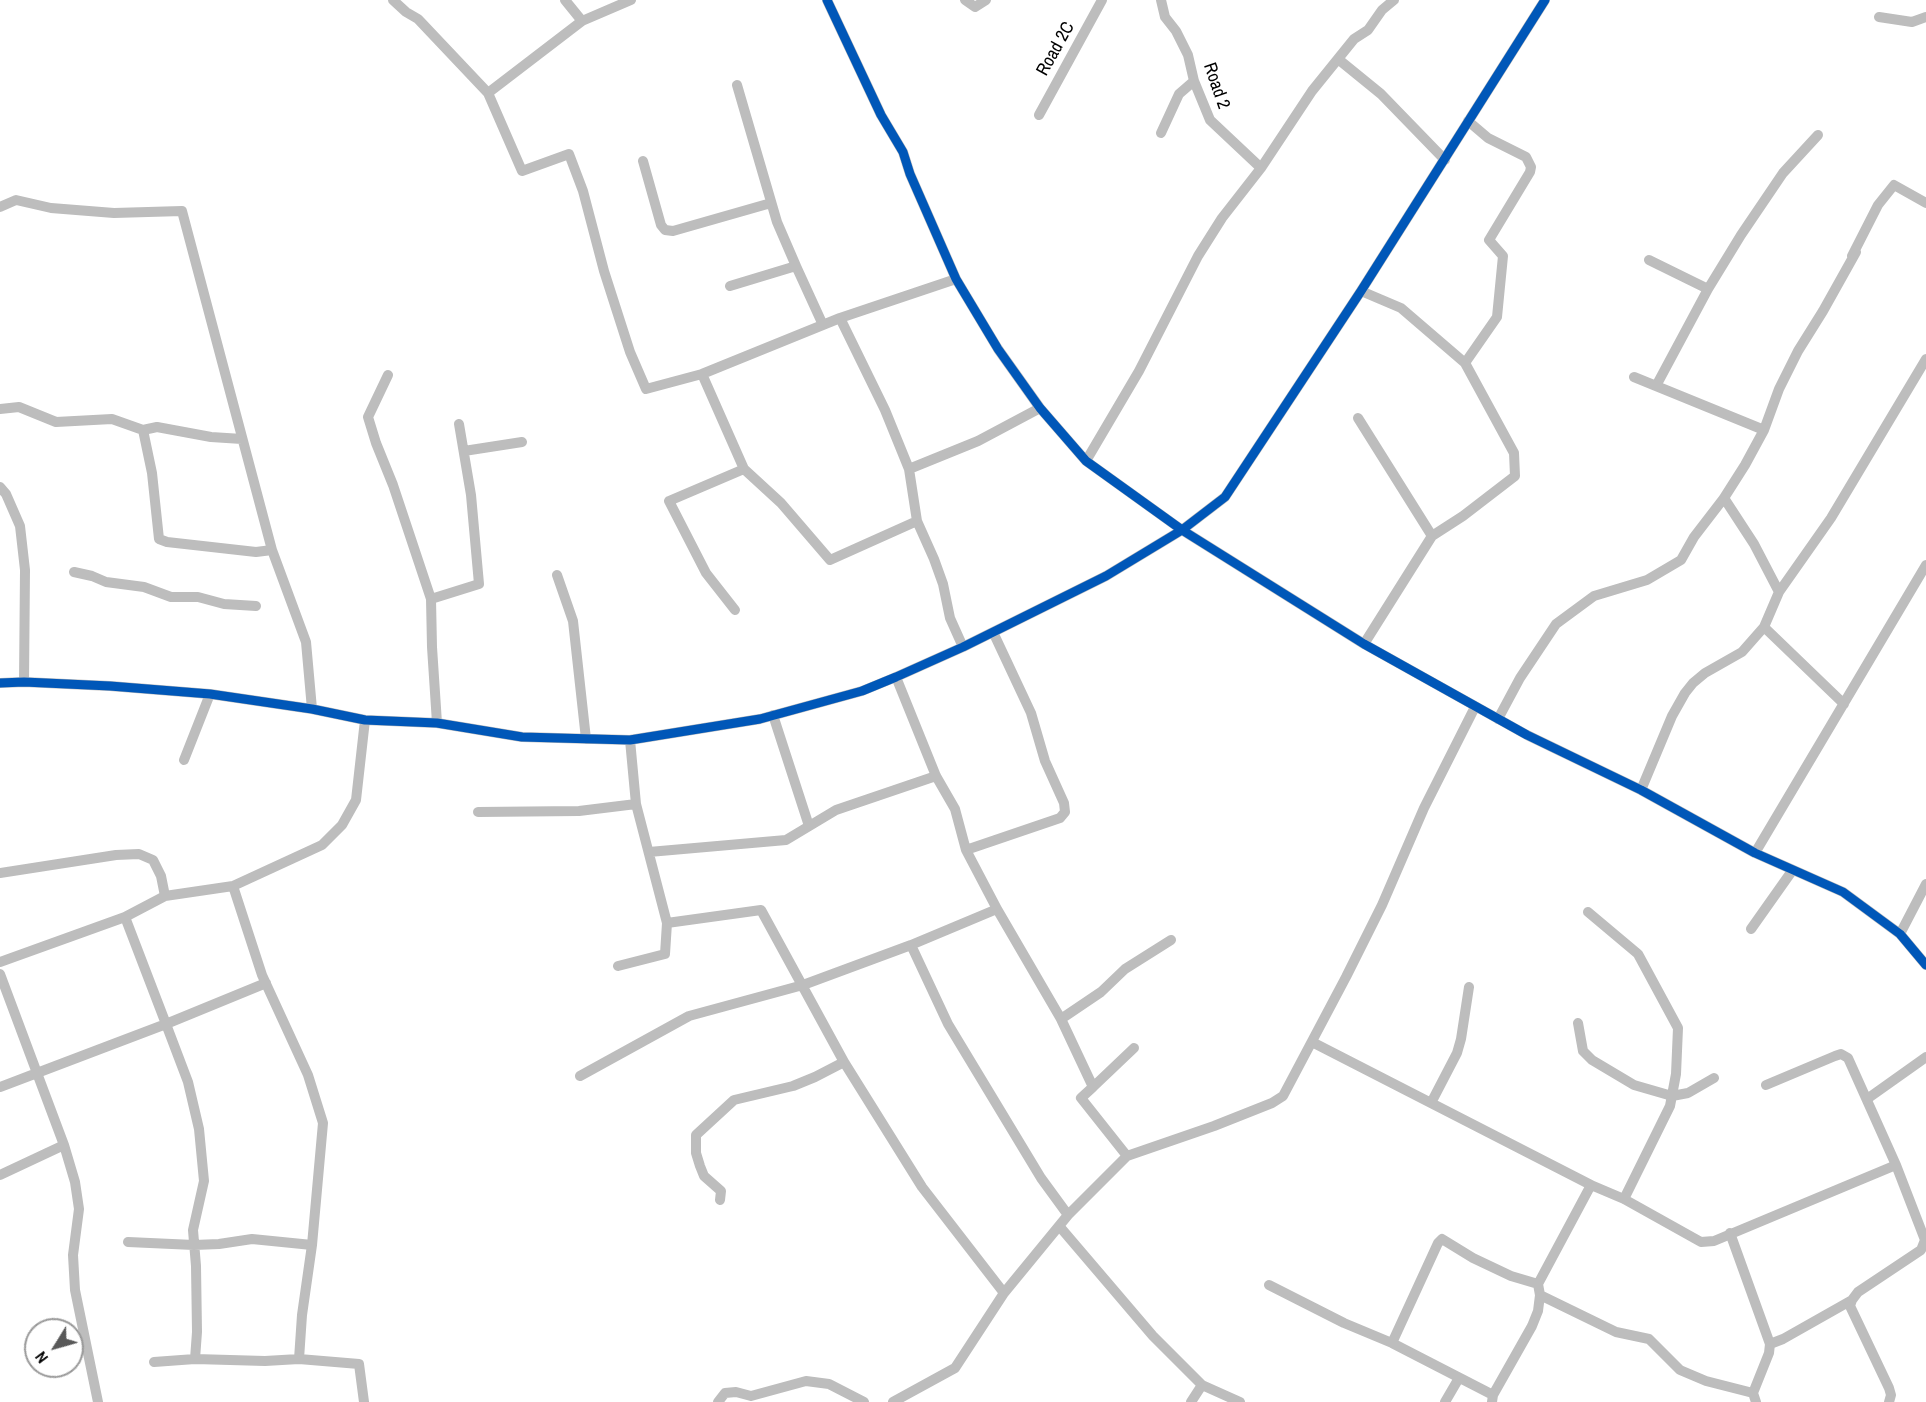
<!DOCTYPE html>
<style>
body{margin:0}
#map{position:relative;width:1926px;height:1402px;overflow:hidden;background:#fff;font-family:"Archivo Narrow",sans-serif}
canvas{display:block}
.north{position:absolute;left:24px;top:1318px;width:60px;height:60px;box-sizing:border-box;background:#fff;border:2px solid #999;border-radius:50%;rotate:233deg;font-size:16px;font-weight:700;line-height:24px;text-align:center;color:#000}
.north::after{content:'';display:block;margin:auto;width:21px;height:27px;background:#595959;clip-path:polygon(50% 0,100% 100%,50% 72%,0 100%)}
</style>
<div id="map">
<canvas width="1926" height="1402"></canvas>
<div class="north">N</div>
</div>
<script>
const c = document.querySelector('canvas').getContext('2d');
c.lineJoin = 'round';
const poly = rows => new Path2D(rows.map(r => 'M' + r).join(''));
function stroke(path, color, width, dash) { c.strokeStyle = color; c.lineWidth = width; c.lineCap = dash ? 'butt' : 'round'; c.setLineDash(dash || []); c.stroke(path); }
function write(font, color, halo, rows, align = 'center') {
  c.font = font + ' "Archivo Narrow",sans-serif'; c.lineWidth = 4.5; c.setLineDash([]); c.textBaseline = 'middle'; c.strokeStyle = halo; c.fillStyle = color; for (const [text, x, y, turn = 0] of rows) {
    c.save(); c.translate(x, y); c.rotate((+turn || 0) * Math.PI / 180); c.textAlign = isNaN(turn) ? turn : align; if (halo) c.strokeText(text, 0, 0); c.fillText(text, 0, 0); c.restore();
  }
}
const minor = poly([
 [393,0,406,12,418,19,488,93,522,171,569,154,583,191,604,271,630,352,646,389,702,374,840,318,956,279],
 [565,0,582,21],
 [827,0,881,115,903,152,910,174,956,279,998,349,1040,408,1086,461,1182,530,1364,644,1527,735,1641,790,1755,853,1843,892,1900,934,1926,965],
 [965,0,975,7,986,0],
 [1161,0,1165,17,1176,31,1188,55,1194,81,1210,120,1261,168],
 [1879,17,1912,22,1926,17],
 [1338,59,1381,94,1445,160],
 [737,85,777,222,796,266],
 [488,93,582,21,631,0],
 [1039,115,1102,0],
 [1161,133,1179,94,1194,81],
 [643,161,661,225,665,230,673,231,771,203],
 [0,207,16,200,51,208,114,213,182,211,272,550,306,642,312,709],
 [1852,256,1878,205,1894,185,1926,203],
 [1649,260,1708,289],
 [730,286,796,266,823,325],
 [1361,291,1401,308,1465,363],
 [840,318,885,410,909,469,917,521,934,559,943,584,950,618,963,647],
 [702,374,744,469,781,503,830,560,917,521],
 [388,375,368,417,376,443,393,485,431,599],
 [1634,377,1764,430],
 [1656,386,1708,289,1741,235,1783,173,1818,135],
 [0,409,19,407,56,422,112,419,143,430,157,427,211,437,242,439],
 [1358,418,1432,536],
 [143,430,152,473,159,539,167,542,256,552,272,550],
 [464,451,522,442],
 [1086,461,1139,371,1198,256,1222,218,1261,168,1312,91,1354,39,1368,30,1382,10,1394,0],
 [909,469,978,441,1040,408],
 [0,487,6,494,20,526,25,570,24,682],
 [1724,498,1754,544,1779,592],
 [74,572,92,576,106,582,144,587,171,597,198,597,224,604,256,606],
 [557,575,573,621,586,739],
 [735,610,706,573,669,501,744,469],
 [1764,627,1844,704],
 [1364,644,1432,536,1463,516,1515,476,1514,453,1465,363,1497,317,1503,256,1489,240,1530,172,1531,167,1526,157,1488,138,1468,121],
 [0,683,24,682,110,686,210,694,312,709,365,720,437,723,522,737,630,740,760,719,862,691,896,677,963,647,1106,576,1182,530,1225,497,1361,291,1545,0],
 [773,715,809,826],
 [1498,719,1520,678,1556,624,1594,596,1647,580,1681,560,1694,537,1724,498,1745,465,1764,430,1779,389,1798,351,1823,311,1856,252],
 [437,723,432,647,431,599,479,584,471,495,459,424],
 [184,760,210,694],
 [1641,790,1672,716,1685,693,1693,683,1705,673,1742,652,1764,627,1779,592,1831,518,1926,359],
 [636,804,667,923],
 [478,812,579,811,636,804,630,740],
 [966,850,1060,818,1065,812,1064,803,1045,761,1031,713,993,632],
 [649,852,786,840,836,810,936,776],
 [1755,853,1926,565],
 [0,873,116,855,139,854,153,860,161,876,165,896],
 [233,886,262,975,308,1075,323,1123,312,1245,302,1315,299,1359,359,1364,364,1402],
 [997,909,1061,1019,1101,992,1125,969,1171,940],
 [1588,912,1638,954,1678,1028,1676,1074,1670,1106,1624,1199],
 [1751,929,1792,871],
 [1900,934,1926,884],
 [911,945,948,1024,1041,1178,1068,1215],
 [0,962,125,917,165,896,233,886,322,845,342,825,356,800,365,720],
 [618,966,665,954,667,923,761,910,844,1062,815,1077,793,1086,734,1100,696,1135,696,1153,700,1166,704,1176,721,1191,720,1200],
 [0,974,37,1073,0,1087],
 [1061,1019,1093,1087,1134,1048],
 [1578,1023,1583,1051,1592,1060,1634,1085,1672,1096,1688,1093,1714,1078],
 [1312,1042,1591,1185,1624,1199,1701,1242,1714,1241,1896,1165],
 [844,1062,922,1187,1004,1293],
 [580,1076,689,1016,803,985,911,945,997,909,966,850,955,809,936,776,896,677],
 [1766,1085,1835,1056,1841,1054,1848,1058,1896,1165,1925,1240,1921,1250,1858,1292,1852,1300,1783,1339,1770,1344],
 [1093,1087,1081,1098,1127,1156],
 [1867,1099,1926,1057],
 [1431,1103,1457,1053,1461,1039,1469,987],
 [0,1175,64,1145],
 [1060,1227,1153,1336,1202,1385,1240,1402],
 [1730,1233,1770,1344,1769,1353,1753,1393,1756,1402],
 [128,1242,194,1245,219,1244,252,1239,312,1245],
 [1269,1285,1344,1323,1392,1343,1493,1395],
 [1540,1295,1616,1332,1649,1339,1680,1370,1706,1381,1753,1393],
 [1852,1300,1850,1306,1889,1388,1891,1395,1889,1402],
 [1392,1343,1438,1243,1442,1239,1473,1258,1511,1276,1538,1284],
 [195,1359,197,1332,196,1266,193,1230,204,1181,199,1129,188,1082,166,1024,266,983],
 [154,1362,195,1359,265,1361,299,1359],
 [98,1402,75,1290,73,1255,79,1209,75,1182,64,1145,37,1073,166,1024,125,917],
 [718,1402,725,1393,736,1392,751,1396,806,1381,829,1384,864,1402],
 [893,1402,955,1368,1004,1293,1068,1215,1127,1156,1214,1126,1272,1103,1283,1096,1346,977,1382,905,1424,808,1475,707],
 [1191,1402,1202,1385],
 [1445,1402,1459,1378],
 [1492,1402,1493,1395,1532,1326,1538,1311,1540,1295,1538,1284,1591,1185]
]);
const cycleway = poly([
 [827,0,881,115,903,152,910,174,956,279,998,349,1040,408,1086,461,1182,530,1364,644,1527,735,1641,790,1755,853,1843,892,1900,934,1926,965],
 [0,683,24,682,110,686,210,694,312,709,365,720,437,723,522,737,630,740,760,719,862,691,896,677,963,647,1106,576,1182,530,1225,497,1361,291,1545,0]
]);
const streetNames = [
 ["Road 2C",1056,49,-61],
 ["Road 2",1216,86,71]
];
stroke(minor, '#bdbdbd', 10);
stroke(cycleway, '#0057b8', 9);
write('18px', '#000', '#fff', streetNames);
</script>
